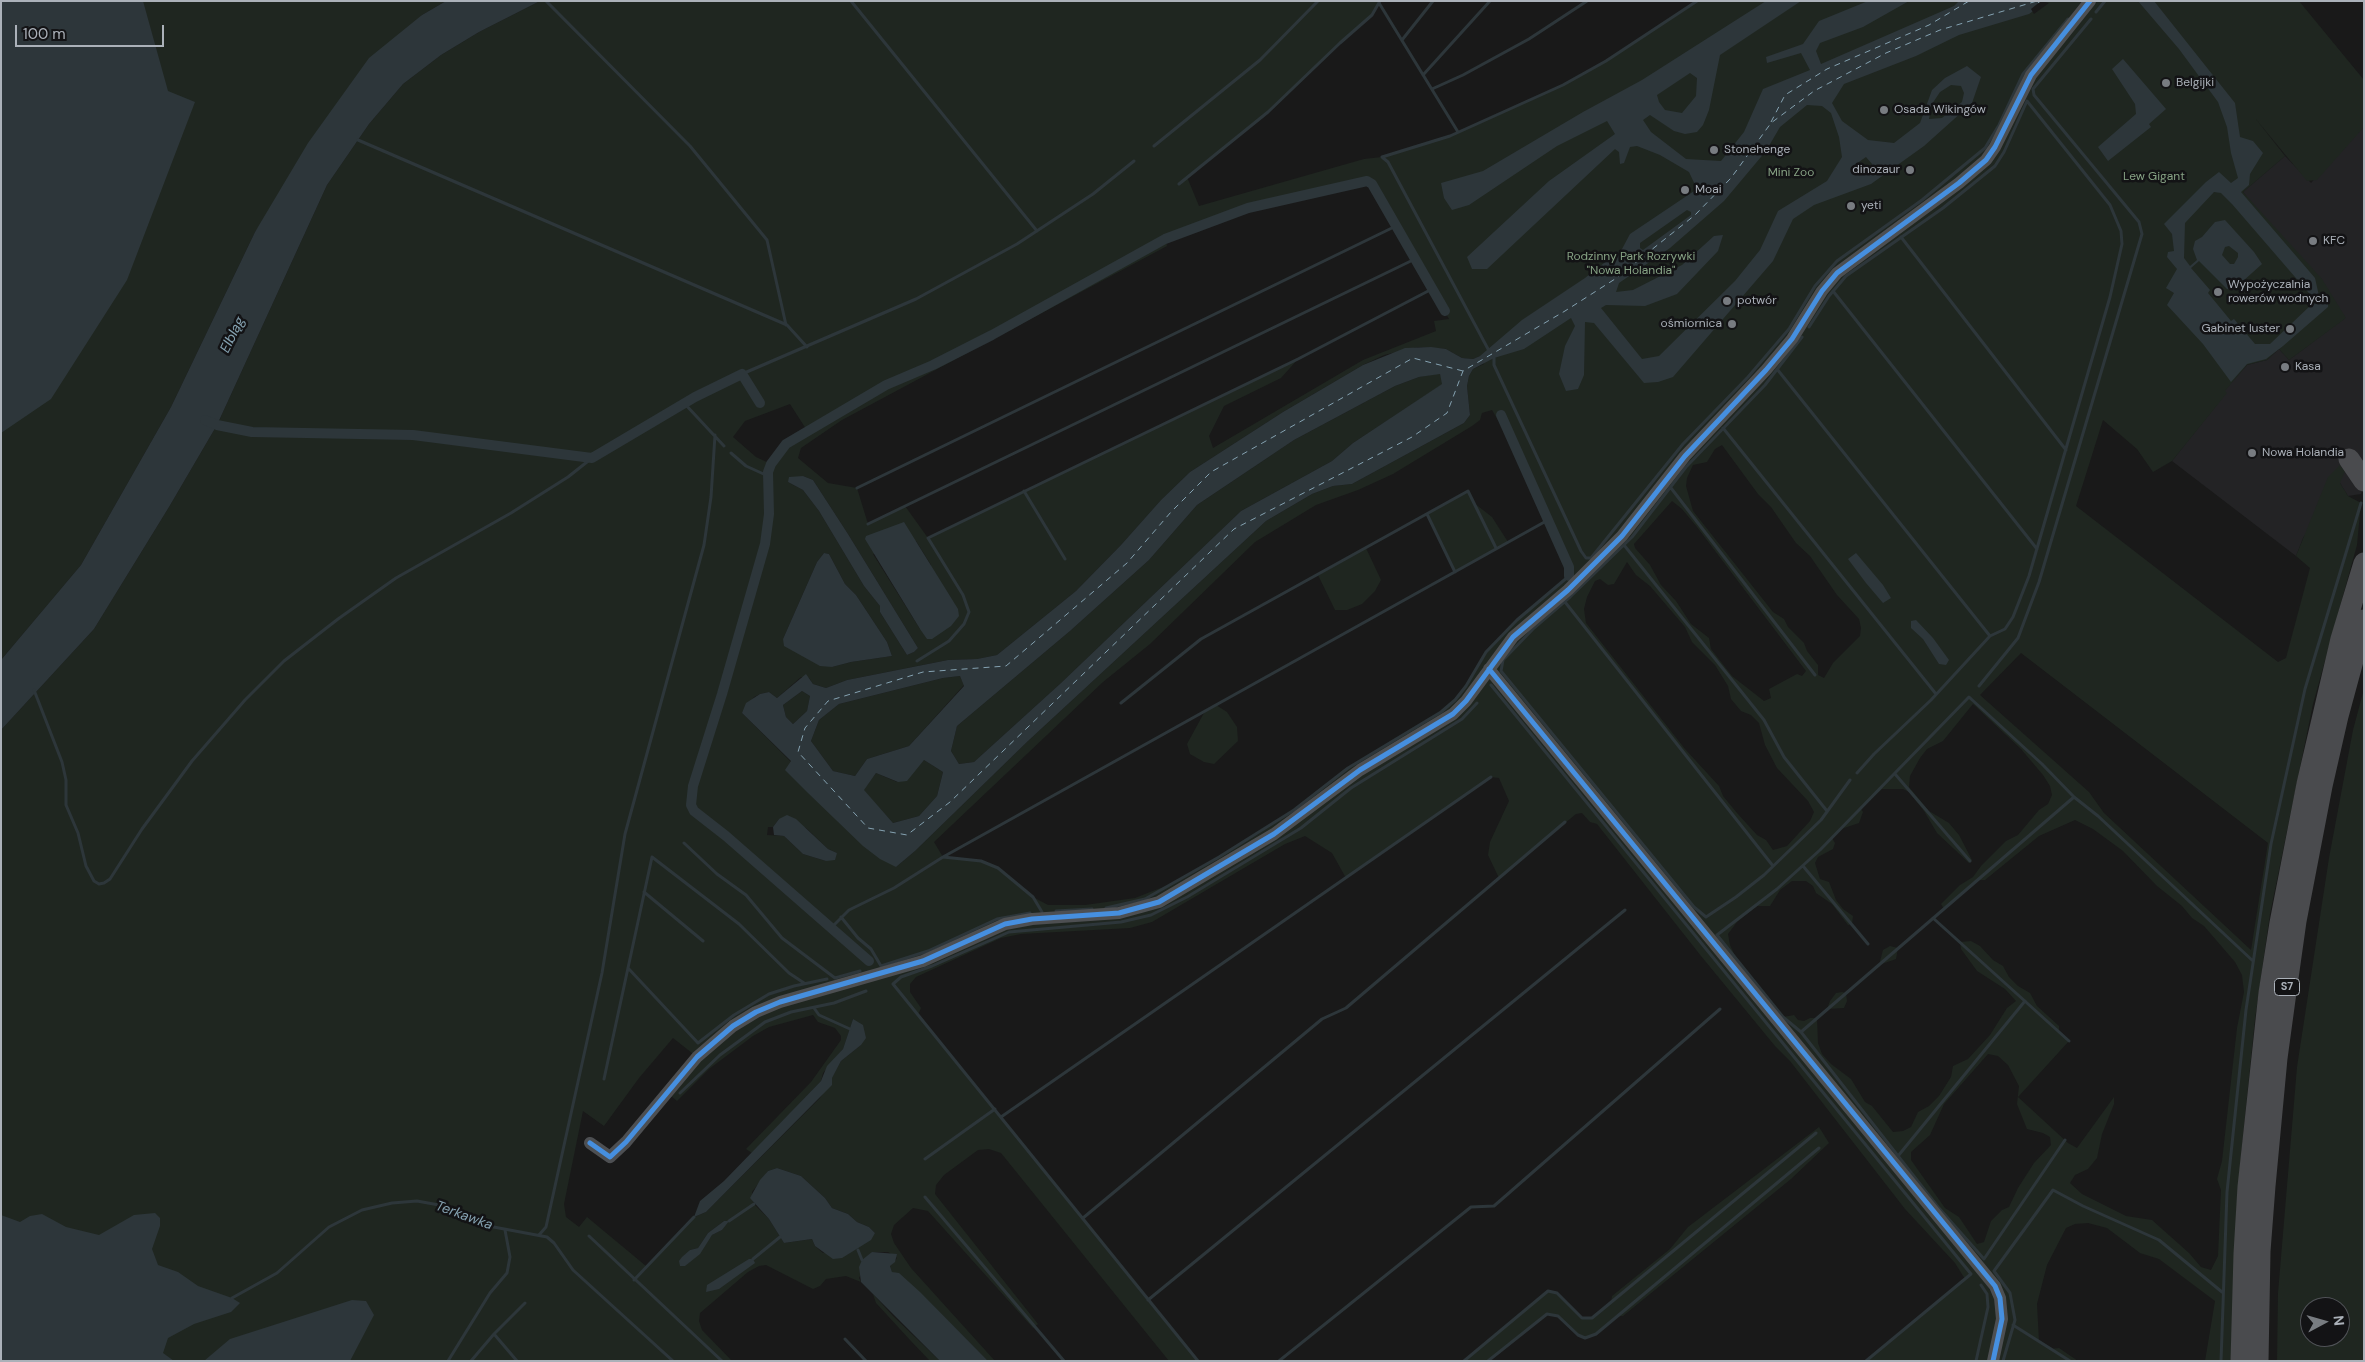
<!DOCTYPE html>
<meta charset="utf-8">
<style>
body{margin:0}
#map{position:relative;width:2365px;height:1362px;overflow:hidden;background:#191919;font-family:"DM Sans",sans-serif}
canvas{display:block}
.frame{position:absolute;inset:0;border:2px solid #abb1b9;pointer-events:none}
.north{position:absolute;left:2300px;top:1297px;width:50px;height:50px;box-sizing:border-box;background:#131315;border:1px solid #505257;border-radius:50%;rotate:84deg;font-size:14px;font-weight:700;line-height:20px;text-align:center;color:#abb1b9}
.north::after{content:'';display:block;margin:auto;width:18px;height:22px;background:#787c81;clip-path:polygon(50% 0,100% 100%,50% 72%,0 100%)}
.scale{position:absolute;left:15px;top:25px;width:149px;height:22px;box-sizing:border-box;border:2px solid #abb1b9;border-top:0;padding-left:6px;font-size:15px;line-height:18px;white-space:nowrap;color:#abb1b9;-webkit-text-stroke:4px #131315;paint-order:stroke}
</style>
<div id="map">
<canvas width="2365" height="1362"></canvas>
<div class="frame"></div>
<div class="north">N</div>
<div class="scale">100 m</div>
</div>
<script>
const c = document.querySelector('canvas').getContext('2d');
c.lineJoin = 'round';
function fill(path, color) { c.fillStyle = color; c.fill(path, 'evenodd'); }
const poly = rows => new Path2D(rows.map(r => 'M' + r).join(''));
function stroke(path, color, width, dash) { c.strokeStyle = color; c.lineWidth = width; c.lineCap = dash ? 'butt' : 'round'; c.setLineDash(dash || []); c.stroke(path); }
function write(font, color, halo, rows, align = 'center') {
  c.font = font + ' "DM Sans",sans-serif'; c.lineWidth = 5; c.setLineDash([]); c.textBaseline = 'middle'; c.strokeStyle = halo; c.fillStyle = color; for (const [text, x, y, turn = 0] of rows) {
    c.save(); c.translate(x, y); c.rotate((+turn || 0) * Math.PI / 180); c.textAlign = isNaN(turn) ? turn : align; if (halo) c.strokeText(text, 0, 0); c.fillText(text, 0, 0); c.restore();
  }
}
const built = poly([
 [2364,126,2364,487,2361,494,2348,496,2340,483,2303,538,2296,556,2172,461,2226,393,2224,391,2247,365,2267,360,2279,349,2289,360,2345,318,2243,192,2285,156,2311,183]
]);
const green = poly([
 [1,1,446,1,422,15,255,232,171,407,81,565,1,660],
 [540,1,1380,1,1372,15,1340,43,1268,112,1187,177,1199,206,1364,159,1382,157,1450,136,1563,85,1606,61,1697,1,2299,1,2364,80,2364,127,2317,180,2307,181,2255,118,2285,156,2243,192,2322,279,2346,318,2289,360,2279,349,2267,360,2247,365,2225,391,2227,393,2172,461,2153,472,2137,449,2103,420,2076,506,2278,662,2286,658,2310,568,2296,556,2328,477,2340,465,2345,471,2340,483,2348,496,2361,503,2357,545,2313,704,2270,914,2255,1019,2242,1146,2237,1203,2231,1361,2205,1361,2215,1301,2159,1259,2140,1253,2107,1228,2088,1223,2075,1224,2066,1228,2047,1265,2037,1304,2039,1341,2051,1349,2059,1348,2078,1361,1866,1361,1965,1279,1955,1263,1905,1209,1790,1061,1775,1046,1701,956,1597,824,1590,822,1582,813,1576,814,1499,878,1488,855,1490,842,1509,801,1499,778,1491,777,1346,878,1332,853,1305,836,1285,844,1152,922,1130,928,1021,934,1001,938,916,977,910,984,910,992,921,1008,918,1015,1198,1361,1169,1361,1001,1153,989,1149,978,1150,944,1175,936,1185,935,1194,1038,1324,1033,1328,928,1211,913,1208,894,1225,891,1234,894,1243,911,1268,995,1361,988,1361,949,1322,892,1272,890,1266,897,1258,888,1252,872,1252,859,1278,861,1282,846,1276,826,1279,820,1286,813,1289,766,1265,759,1266,748,1272,700,1313,699,1321,702,1330,732,1361,1,1361,1,730,94,629,169,507,217,425,327,185,369,124,403,84,441,55,479,32],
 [1367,181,1372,184,1449,319,1434,321,1436,331,1363,360,1213,448,1209,436,1224,406,1281,378,1298,359,928,538,905,506,868,524,857,488,828,483,798,458,801,448,842,420,1167,246,1166,239,1248,208],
 [1418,347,1446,349,1462,358,1473,359,1480,356,1484,364,1473,369,1469,376,1467,386,1470,415,1464,423,1352,484,1333,486,1312,494,1266,521,1028,741,915,851,896,867,742,713,754,697,760,694,769,692,777,698,801,677,809,678,813,684,826,688,847,680,948,660,977,659,997,655,1076,591,1121,545,1161,500,1190,472,1283,412,1363,365,1384,355],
 [790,404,808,432,786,444,771,464,756,457,733,437,745,421],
 [1492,410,1502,427,1507,428,1569,567,1569,576,1517,620,1486,652,1466,686,1455,700,1441,712,1348,768,1294,810,1257,835,1168,885,1135,898,1085,905,1048,905,1033,897,998,868,981,861,943,857,934,842,1103,682,1150,644,1255,542,1316,505,1358,490,1393,474,1472,426,1480,420,1482,413],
 [1722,445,1758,494,1771,507,1796,543,1810,556,1837,595,1859,619,1861,628,1860,636,1833,663,1824,678,1818,675,1818,665,1807,651,1804,643,1788,627,1784,619,1773,612,1693,511,1686,486,1687,478,1693,465,1707,462,1715,449],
 [803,476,813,480,848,534,918,648,914,652,907,655,880,612,880,606,864,586,819,511,803,490,788,482],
 [1672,501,1682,509,1697,527,1806,671,1802,676,1797,674,1769,689,1771,698,1764,701,1732,676,1711,649,1709,638,1691,624,1676,601,1661,585,1650,565,1635,548,1634,544],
 [916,541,931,565,920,629,873,554],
 [824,553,829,554,845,584,856,595,887,642,892,656,851,662,832,667,783,639,817,562],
 [1627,562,1636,575,1650,586,1685,627,1692,642,1715,665,1728,686,1731,699,1741,711,1751,715,1759,723,1765,745,1777,768,1808,801,1814,812,1810,821,1787,846,1773,850,1766,840,1757,835,1737,813,1723,796,1719,786,1685,749,1586,623,1584,609,1587,597,1595,581,1600,579,1608,585,1614,584],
 [2021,653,2268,843,2251,950,2104,813,2089,792,1980,695],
 [1973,704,2021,749,2043,775,2050,786,2052,795,2048,804,2039,810,2018,835,2006,841,1981,866,1973,877,1960,885,1941,904,1944,909,1977,880,1985,880,2039,836,2075,820,2093,829,2123,851,2157,886,2182,906,2192,918,2204,926,2235,962,2242,975,2244,992,2237,1028,2222,1161,2217,1179,2221,1190,2218,1256,2211,1270,2201,1267,2189,1253,2152,1220,2126,1216,2082,1194,2070,1183,2075,1175,2088,1169,2097,1158,2102,1134,2114,1104,2114,1097,2077,1148,2068,1143,2018,1097,2069,1041,2059,1031,2059,1026,2037,1006,2030,993,2018,986,2009,977,2003,966,1993,960,1980,946,1971,941,1960,942,1961,949,1977,971,2005,989,2016,1001,2007,1008,1990,1035,1968,1059,1953,1066,1951,1077,1939,1096,1929,1106,1918,1112,1911,1127,1903,1131,1893,1132,1872,1106,1865,1102,1851,1079,1831,1064,1822,1054,1818,1043,1817,1018,1810,1018,1804,1021,1798,1020,1794,1015,1783,1017,1736,958,1730,945,1728,934,1737,922,1757,906,1770,906,1780,890,1792,881,1806,881,1813,886,1816,893,1832,904,1848,925,1852,924,1853,916,1843,909,1836,900,1829,882,1820,879,1815,863,1818,857,1833,849,1835,843,1832,838,1841,829,1859,823,1863,812,1861,809,1882,789,1903,789,1909,792,1924,811,1937,833,1969,863,1972,860,1959,835,1949,823,1929,811,1909,787,1910,776,1920,758,1927,749,1943,741],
 [779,819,806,828,828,849,837,853,826,861,803,854,784,836,767,835,768,827,773,827],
 [813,1015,818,1022,835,1028,841,1036,841,1040,811,1082,746,1149,752,1153,821,1081,823,1073,843,1049,853,1019,861,1045,841,1061,820,1098,706,1212,694,1217,646,1266,587,1217,579,1227,566,1217,564,1204,583,1111,604,1126,639,1078,673,1038,697,1057,666,1092,677,1101,709,1069,753,1036,769,1027],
 [1988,1054,1998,1056,2008,1065,2019,1086,2017,1104,2027,1129,2043,1133,2050,1137,2051,1145,2034,1163,2018,1188,2009,1207,2002,1210,1991,1221,1984,1242,1977,1244,1959,1217,1945,1208,1911,1160,1911,1152,1930,1135,1944,1104],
 [777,1168,801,1176,825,1198,832,1208,848,1214,857,1222,869,1227,875,1233,823,1253,815,1246,812,1239,784,1243,769,1219,754,1204,752,1192,768,1171],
 [724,1221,722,1230,712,1235,685,1266,690,1250,698,1248,708,1233],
 [1440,373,1443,384,1353,443,1332,461,1241,511,1061,683,974,762,959,764,951,751,957,726,1070,631,1149,560,1197,505,1294,440,1395,386,1419,377],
 [1468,491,1474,503,1492,517,1508,542,1455,572,1427,514],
 [1366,548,1381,580,1375,591,1362,604,1347,610,1335,610,1318,575],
 [960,676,964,685,909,746,867,759,855,776,833,771,811,741,819,720,839,704,943,678],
 [2364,689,2364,1361,2277,1361,2278,1293,2297,1067,2329,858,2353,730],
 [2310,1307,2340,1307,2340,1337,2310,1337],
 [802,691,810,696,807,711,793,724,786,717,783,705],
 [1216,705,1227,712,1237,727,1238,741,1214,764,1204,762,1190,754,1187,744,1205,711],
 [924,760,943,772,937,796,919,816,893,823,863,790,876,773,897,782],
 [1890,946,1898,948,1896,959,1879,965,1883,950],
 [1842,992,1846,993,1847,1001,1844,1008,1827,1009,1830,1001,1836,993],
 [1819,1127,1829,1143,1791,1179,1623,1316,1617,1316,1596,1334,1585,1338,1578,1335,1558,1316,1547,1314,1488,1361,1464,1361,1548,1291,1557,1293,1582,1318,1592,1318,1611,1303,1612,1296,1670,1249,1688,1227],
 [873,1294,893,1316,940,1361,930,1361,910,1340,876,1303]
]);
const water = poly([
 [1,1,143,1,168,91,195,102,127,280,51,399,1,433],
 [446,1,540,1,479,32,441,55,403,84,369,124,327,185,217,425,169,507,94,629,1,730,1,660,81,565,171,407,255,232,308,143,369,58,422,15],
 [1766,1,1801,1,1720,55,1709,110,1703,125,1697,132,1685,134,1674,131,1650,115,1643,120,1651,132,1686,159,1721,161,1744,132,1763,89,1810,70,1801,53,1767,63,1766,57,1803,44,1819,21,1868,1,1909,1,1863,27,1820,43,1816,51,1821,64,1954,6,1959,1,2047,1,2029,14,1959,35,1916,56,1844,84,1832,103,1842,121,1868,140,1894,143,1920,123,1932,90,1945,78,1967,66,1981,77,1972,103,1924,146,1871,184,1814,205,1793,219,1773,261,1673,377,1658,382,1644,383,1594,323,1585,322,1584,375,1578,389,1566,391,1559,374,1565,346,1575,326,1571,318,1524,349,1494,358,1473,369,1469,376,1467,386,1470,415,1464,423,1352,484,1333,486,1312,494,1266,521,1028,741,915,851,896,867,880,859,863,846,808,793,785,770,791,761,742,713,746,703,760,694,769,692,777,698,806,674,813,684,826,688,847,680,948,660,977,659,997,655,1076,591,1121,545,1161,500,1190,472,1283,412,1363,365,1405,348,1431,347,1446,349,1462,358,1473,359,1480,356,1522,320,1585,278,1622,249,1630,234,1697,189,1689,172,1660,155,1637,146,1630,147,1624,163,1620,164,1619,152,1615,149,1487,269,1472,269,1467,257,1549,181,1615,134,1607,121,1557,146,1469,205,1452,210,1444,198,1441,183,1483,171,1583,112,1642,80],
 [1690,73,1697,78,1696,96,1682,113,1665,110,1659,102,1657,95],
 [1951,85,1961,86,1964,93,1962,102,1942,118,1929,119,1932,104,1940,92],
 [1807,105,1822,106,1831,113,1839,137,1842,157,1827,181,1778,211,1760,250,1735,281,1659,356,1642,359,1601,308,1606,305,1645,306,1677,294,1718,251,1723,235,1714,236,1682,265,1633,290,1616,292,1619,283,1670,248,1724,201,1766,151,1780,127],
 [1866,157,1872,164,1870,169,1859,174,1854,172,1853,166],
 [1687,210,1691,212,1691,215,1643,250,1640,248,1640,243],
 [1440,374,1442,384,1353,443,1332,461,1241,511,1061,683,974,762,959,764,951,751,957,726,1070,631,1149,560,1197,505,1294,440,1395,386,1419,377],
 [960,676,964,686,909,746,867,759,855,776,833,771,811,741,819,720,839,704,943,678],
 [802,691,810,696,807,711,793,724,786,717,783,705],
 [924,760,943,772,937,796,919,816,893,823,864,790,876,773,898,782,907,781],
 [2138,1,2154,1,2235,103,2240,137,2253,141,2263,153,2250,174,2249,185,2241,192,2315,278,2319,296,2328,304,2328,307,2283,346,2266,359,2247,364,2231,382,2203,344,2167,305,2174,293,2166,288,2177,269,2167,257,2168,252,2174,251,2172,234,2164,224,2206,182,2219,172,2231,183,2238,178,2231,153,2227,127,2218,102,2179,49],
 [2214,192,2221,193,2232,204,2314,299,2311,305,2270,344,2255,344,2234,319,2231,321,2208,293,2210,290,2191,268,2199,261,2227,289,2233,290,2262,264,2254,252,2225,220,2215,222,2202,237,2195,241,2193,249,2197,260,2190,266,2184,258,2185,223],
 [2229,246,2238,253,2238,257,2234,264,2230,264,2222,255,2225,247],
 [2123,59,2166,109,2149,124,2151,127,2108,161,2098,147,2136,114,2135,104,2112,69],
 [803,476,813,480,848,534,918,648,914,652,907,655,880,612,880,606,864,586,819,511,803,490,788,482,789,477],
 [904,522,958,609,959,616,951,626,932,639,927,639,920,629,865,539,866,536],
 [824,553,829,554,845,584,856,595,887,642,892,656,851,662,832,667,820,666,784,646,783,639,817,562],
 [1856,553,1883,585,1891,598,1883,603,1866,583,1848,559],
 [1916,620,1933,638,1949,660,1946,665,1939,664,1923,639,1911,628,1911,621],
 [787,815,796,819,828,849,837,853,835,860,826,861,803,854,784,836,774,835,773,827,779,819],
 [853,1019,863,1025,866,1038,861,1045,841,1061,832,1078,832,1085,706,1212,694,1217,700,1201,724,1181,821,1081,827,1066,843,1049],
 [777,1168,801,1176,825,1198,832,1208,848,1214,857,1222,869,1227,875,1233,871,1240,842,1258,833,1259,815,1246,812,1239,784,1243,769,1219,750,1198,760,1180,768,1171],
 [155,1213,160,1218,160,1226,152,1249,158,1265,178,1272,198,1286,232,1298,240,1303,231,1312,194,1324,168,1338,163,1353,174,1361,1,1361,1,1215,20,1222,30,1216,42,1214,66,1227,99,1235,134,1215],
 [724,1221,729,1221,722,1230,712,1235,700,1254,685,1266,680,1266,679,1261,682,1257,690,1250,698,1248,708,1233],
 [872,1252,897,1254,895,1262,890,1266,892,1272,899,1273,920,1292,988,1361,940,1361,861,1282,859,1267,862,1260],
 [749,1259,753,1259,755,1263,719,1289,706,1292,707,1285],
 [352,1300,366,1301,374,1315,350,1361,204,1361,230,1339]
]);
const pier = poly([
 [2041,1,2049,3,2034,14,2031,9]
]);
const stream = poly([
 [546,1,690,146,767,240,786,325],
 [851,1,1037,231],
 [1379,3,1458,132],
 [2096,12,2105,1],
 [1402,40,1433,1],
 [1423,75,1490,1],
 [1432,89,1463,75,1529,39,1587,1],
 [358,140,787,325,807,347],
 [1154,146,1260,60,1318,1],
 [1382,157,1450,136,1563,85,1606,61,1697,1],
 [1382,157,1388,162,1488,349],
 [1179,184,1268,112,1340,43,1372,15,1380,1],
 [1901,237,2066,450],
 [1833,291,2037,549],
 [1809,327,1829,296,1846,276,1943,208,1995,166,2004,152,2027,101,2110,205,2121,231,2122,244,2110,297,2029,576,2013,617,2005,629,1990,636,1931,700,1874,754,1857,773],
 [1802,337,1765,385,1686,467,1632,537,1570,597,1534,628,1503,660,1501,671,1694,907,1706,917,1736,897,1764,875,1821,820,1850,780],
 [1494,358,1494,365,1581,551,1586,558,1591,558,1683,444,1748,377,1789,329,1815,286,1837,261,1922,200,1985,148,1999,125,2023,74,2068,19],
 [1777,369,1990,636],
 [742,374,916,299,1017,244,1093,194,1134,161],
 [684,403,724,446],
 [1723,428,1936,694],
 [731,453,746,466,768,476],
 [857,488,1396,226],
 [1671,488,1815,675],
 [1024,491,1065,559],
 [1427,514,1455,572],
 [868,524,1415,259],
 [1624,545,1764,720,1784,757,1827,811],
 [1565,602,1773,866],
 [917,661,949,641,964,624,969,612,963,595,928,538,1298,359,1432,289],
 [1491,685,1971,1274,1866,1361],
 [1979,686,2018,638,2039,582,2142,234,2139,222,2034,95,2033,89,2091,19],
 [34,690,62,762,66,780,66,805,78,833,86,866,94,881,99,884,104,883,110,879,142,829,192,761,245,700,284,661,338,619,396,578,511,513,568,477,592,458],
 [1121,703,1201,639,1468,491,1496,548],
 [1895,774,1970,861],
 [684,843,717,874,746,895,782,938,835,978,860,971],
 [943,857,981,861,998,868,1033,897,1042,912],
 [1803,866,1868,944],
 [644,892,703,941],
 [1106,908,1145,899,1219,857,1294,810,1348,768,1441,712,1455,700,1466,686,1486,652,1517,620,1569,576],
 [1056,911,1092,909],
 [841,917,858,938,871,949,881,966,928,951,997,919,1030,913],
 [1933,918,2069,1041],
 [831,928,849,910,894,888,943,857,1548,520],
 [628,968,698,1043,734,1015,769,994,794,986,827,979],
 [814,1008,819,1015,850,1029],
 [1801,1032,2074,797],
 [604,1079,652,857,739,924,789,973,804,983],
 [680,1093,720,1055,765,1022,791,1012,834,1003,866,991],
 [1001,1117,1491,777],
 [2065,1140,1984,1259,1938,1207,1801,1032,1783,1017,1717,935,1777,889,1820,850,1969,697,2042,764,2074,797,2098,816,2253,961],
 [1898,1156,2025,1001],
 [925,1159,995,1109],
 [925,1197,1064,1361],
 [1083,1218,1322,1019,1346,1008,1565,822],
 [729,1221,754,1204],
 [539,1235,546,1227,602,973,625,834,704,545,711,497,715,435],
 [589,1236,722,1361],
 [858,1250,862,1260],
 [753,1259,780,1237],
 [634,1280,694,1217],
 [232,1298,277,1273,329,1227,362,1210,392,1203,417,1201,439,1205,483,1225,547,1237,554,1243,573,1270,673,1361],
 [1148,1300,1625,910],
 [2013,1325,2070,1361],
 [494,1334,517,1361],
 [845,1339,866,1361],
 [448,1361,490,1293,507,1273,510,1257,505,1230],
 [471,1361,494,1334,525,1303],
 [1198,1361,893,984,901,977,932,966,1009,932,1121,922,1151,915,1187,897,1301,828,1351,788,1462,719,1477,703],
 [1279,1361,1471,1207,1494,1206,1720,1009],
 [1464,1361,1548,1291,1557,1293,1582,1318,1592,1318,1816,1133],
 [1488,1361,1547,1314,1558,1316,1578,1335,1585,1338,1596,1334,1819,1148],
 [1976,1361,1988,1307,1987,1294,1981,1285],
 [2003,1361,2015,1320,2010,1293,1994,1271,2053,1190,2083,1206,2159,1240,2222,1292],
 [2221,1361,2227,1192,2246,1010,2271,844,2305,689,2361,503]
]);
const canal = poly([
 [1501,415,1569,567,1569,576],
 [205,420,217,425,252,432,413,435,592,458,695,397,742,374,760,403],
 [869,961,726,836,694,811,691,805,693,786,722,694,765,544,769,514,768,472,771,464,786,444,886,385,933,365,992,335,1165,239,1248,208,1367,181,1372,184,1445,311]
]);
const ferry = poly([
 [2038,1,2039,3],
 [1771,122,1785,95,1827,69,1929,25,1969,1],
 [1463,371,1413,358,1211,472,1171,512,1127,563,1006,666,923,672,828,701,805,728,798,752,868,828,907,835,950,802,1234,529,1412,437,1447,413,1463,371,1565,311,1615,279,1695,215,1731,178,1771,123,1814,91,1886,53,1940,30,2037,1]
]);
const minor = poly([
 [1489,669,1995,1286,2000,1298,2002,1319,1993,1361],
 [590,1143,610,1157,626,1142,697,1057,733,1026,756,1012,780,1002,923,961,1005,924,1032,919,1119,913,1159,902,1274,834,1360,770,1453,714,1466,701,1513,637,1568,590,1622,536,1685,456,1766,370,1792,339,1822,291,1837,273,1959,183,1986,160,1995,147,2031,75,2090,1]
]);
const motorway = poly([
 [2349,459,2364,481],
 [2241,1361,2244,1254,2248,1187,2269,993,2280,923,2307,784,2341,639,2364,563],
 [2258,1361,2260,1251,2265,1186,2277,1058,2286,992,2296,921,2322,786,2338,716,2364,620]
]);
const cycleway = poly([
 [1489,669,1995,1286,2000,1298,2002,1319,1993,1361],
 [590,1143,610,1157,626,1142,697,1057,733,1026,756,1012,780,1002,923,961,1005,924,1032,919,1119,913,1159,902,1274,834,1360,770,1453,714,1466,701,1513,637,1568,590,1622,536,1685,456,1766,370,1792,339,1822,291,1837,273,1959,183,1986,160,1995,147,2031,75,2090,1]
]);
const markers = [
 [2166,83,5,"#787c81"],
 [1884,110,5,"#787c81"],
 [1714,150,5,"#787c81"],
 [1910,170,5,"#787c81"],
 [1685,190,5,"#787c81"],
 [1851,206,5,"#787c81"],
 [2313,241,5,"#787c81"],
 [2218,292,5,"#787c81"],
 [1727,301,5,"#787c81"],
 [1732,324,5,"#787c81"],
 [2290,329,5,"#787c81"],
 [2285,367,5,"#787c81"],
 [2252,453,5,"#787c81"]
];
const shields = [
 [2287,987,25]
];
const shieldNames = [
 ["S7",2287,987]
];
const poiNames = [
 ["Belgijki",2176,83],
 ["Osada Wikingów",1894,110],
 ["Stonehenge",1724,150],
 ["dinozaur",1900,170,"right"],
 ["Moai",1695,190],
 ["yeti",1861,206],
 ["KFC",2323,241],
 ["Wypożyczalnia",2228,285],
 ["rowerów wodnych",2228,299],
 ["potwór",1737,301],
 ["ośmiornica",1722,324,"right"],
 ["Gabinet luster",2280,329,"right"],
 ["Kasa",2295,367],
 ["Nowa Holandia",2262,453]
];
const parkNames = [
 ["Mini Zoo",1791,173],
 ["Lew Gigant",2154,177],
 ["Rodzinny Park Rozrywki",1631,257],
 ["\"Nowa Holandia\"",1631,271]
];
const waterNames = [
 ["Elbląg",233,335,-64],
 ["Terkawka",464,1216,20]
];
fill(built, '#232325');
fill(green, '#1f2620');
fill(water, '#2d363a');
fill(pier, '#191919');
stroke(stream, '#2d363a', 3);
stroke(canal, '#2d363a', 10);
stroke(ferry, '#85a2b1', 1, [6, 5]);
stroke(minor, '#4d4f52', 12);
stroke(motorway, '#4a4b4e', 21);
stroke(cycleway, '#468fdf', 5);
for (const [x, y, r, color] of markers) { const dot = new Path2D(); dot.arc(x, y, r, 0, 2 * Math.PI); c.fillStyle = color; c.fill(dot); stroke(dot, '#131315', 2); }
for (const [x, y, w] of shields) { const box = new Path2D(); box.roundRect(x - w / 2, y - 8.5, w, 17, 4); c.fillStyle = '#131315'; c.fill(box); stroke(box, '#abb1b9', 1); }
write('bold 11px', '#abb1b9', null, shieldNames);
write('12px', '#abb1b9', '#131315', poiNames, 'left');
write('12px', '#86a284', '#131315', parkNames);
write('italic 14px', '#85a2b1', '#131315', waterNames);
</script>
